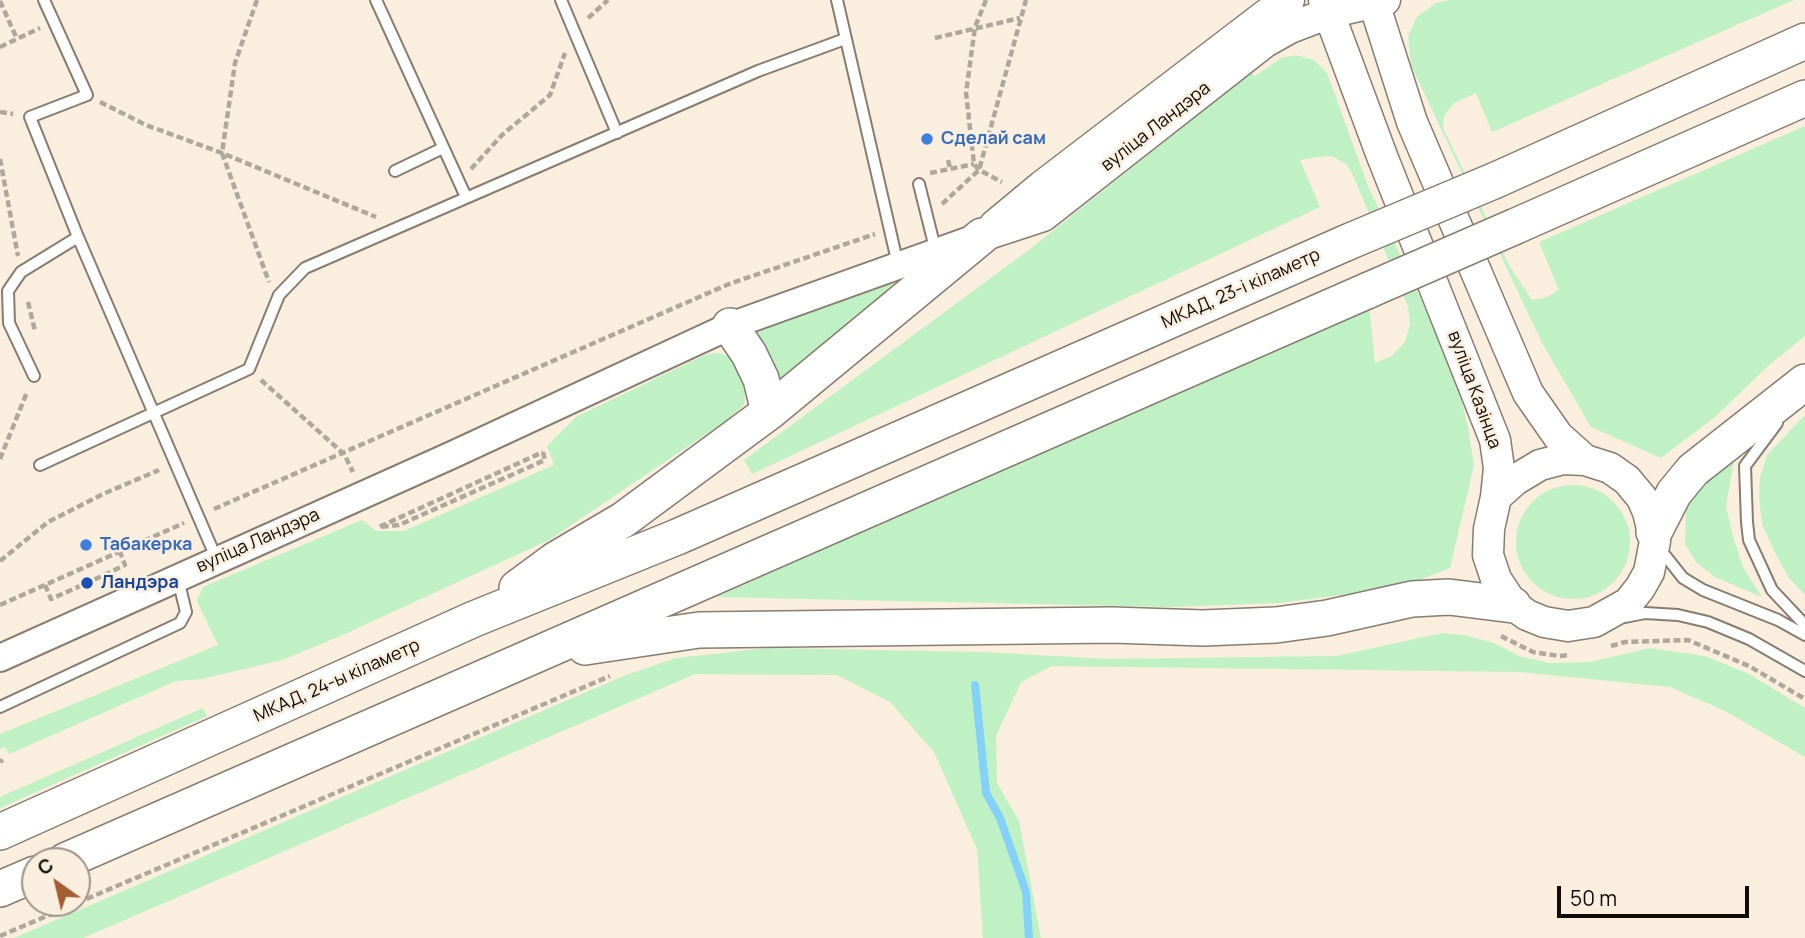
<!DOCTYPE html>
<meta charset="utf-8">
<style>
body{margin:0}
#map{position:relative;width:1805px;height:938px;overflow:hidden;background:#faeedf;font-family:Manrope,sans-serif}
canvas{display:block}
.north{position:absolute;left:21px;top:847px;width:70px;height:70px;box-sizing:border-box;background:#faeedf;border:2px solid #9c9489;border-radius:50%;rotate:326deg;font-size:19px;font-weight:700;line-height:28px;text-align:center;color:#100c08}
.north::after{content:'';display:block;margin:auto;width:24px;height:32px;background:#a25e30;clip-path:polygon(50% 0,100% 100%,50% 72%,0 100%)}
.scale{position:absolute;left:1557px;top:886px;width:192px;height:32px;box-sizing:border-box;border:4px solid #100c08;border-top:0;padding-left:9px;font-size:21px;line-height:24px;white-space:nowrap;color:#100c08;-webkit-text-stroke:5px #faeedf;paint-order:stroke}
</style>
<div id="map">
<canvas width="1805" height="938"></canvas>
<div class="north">С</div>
<div class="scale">50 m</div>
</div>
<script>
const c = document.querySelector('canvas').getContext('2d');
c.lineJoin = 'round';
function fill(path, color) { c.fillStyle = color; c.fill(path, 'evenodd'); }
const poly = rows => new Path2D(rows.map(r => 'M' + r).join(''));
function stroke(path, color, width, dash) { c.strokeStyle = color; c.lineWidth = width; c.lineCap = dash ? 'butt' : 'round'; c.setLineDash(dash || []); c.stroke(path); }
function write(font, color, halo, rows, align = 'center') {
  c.font = font + ' Manrope,sans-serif'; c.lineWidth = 5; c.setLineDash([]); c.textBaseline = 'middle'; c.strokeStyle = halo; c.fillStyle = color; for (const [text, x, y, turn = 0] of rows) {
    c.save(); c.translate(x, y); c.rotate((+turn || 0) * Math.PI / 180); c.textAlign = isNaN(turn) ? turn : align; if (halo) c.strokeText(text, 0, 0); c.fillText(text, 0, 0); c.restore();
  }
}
const green = poly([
 [1449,0,1794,0,1492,132,1476,93,1454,103,1444,116,1443,128,1510,267,1532,300,1547,297,1559,290,1539,242,1805,126,1805,336,1768,366,1715,417,1661,458,1591,427,1542,343,1411,65,1408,36,1417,17,1436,3],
 [1296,55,1314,60,1327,73,1368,186,1456,375,1468,428,1474,465,1450,568,1402,587,1280,603,1170,607,716,597,1369,304,1375,363,1392,356,1405,342,1410,325,1408,307,1353,175,1346,164,1332,156,1317,157,1300,160,1320,207,752,474,744,460,1030,249,1251,73,1255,76,1281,58],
 [893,283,895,294,775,385,773,364,763,343,754,330],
 [719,353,730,357,740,365,747,378,744,405,727,420,549,540,336,638,282,660,202,679,176,681,9,754,5,747,0,749,0,734,218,645,197,601,203,587,362,520,376,531,404,531,554,465,547,446,576,417,707,354],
 [1805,415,1805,595,1789,578,1775,553,1762,524,1759,496,1760,477,1767,455],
 [1734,460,1726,506,1734,540,1743,567,1762,597,1715,577,1696,562,1685,544,1686,509,1713,466],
 '1516 542a57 57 0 1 1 114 0a57 57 0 1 1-114 0Z',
 [1442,633,1464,635,1494,643,1519,656,1549,663,1591,662,1649,648,1705,656,1749,674,1805,708,1805,757,1725,711,1670,687,1519,672,1052,666,1021,682,996,736,997,783,1019,821,1041,938,983,938,977,849,934,752,890,702,837,675,695,674,83,938,14,938,626,675,676,658,768,648,982,652,1108,659,1337,656],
 [203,708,207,716,0,808,0,797]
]);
const stream = poly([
 [975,685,986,793,1000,818,1026,892,1029,938]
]);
const path = poly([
 [257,0,235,63,222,153,269,282],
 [986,0,975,27,966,93,974,164,979,170,1002,182],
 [0,1,17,39],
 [588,18,608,0],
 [935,38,1020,18],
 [0,47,40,28],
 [100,102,146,125,222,153,376,217],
 [0,112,13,114],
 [0,159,18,256],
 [948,160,950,168],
 [471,169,502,135,550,95,565,53],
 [930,173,974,164],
 [942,204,979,170,1026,0],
 [28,302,35,331],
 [261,380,344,454,353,472],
 [543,452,545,460,399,525,379,527,543,452],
 [0,459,27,392],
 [214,509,729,284,875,234],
 [0,561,48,522,103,494,159,470],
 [45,585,51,599,87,583,125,565,120,552],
 [0,605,184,523],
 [1501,636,1533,652,1559,656,1569,655],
 [1611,646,1625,642,1688,640,1749,666,1805,699],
 [0,762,3,760],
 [77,903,610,676],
 [0,936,77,903]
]);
const service = poly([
 [44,0,87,95,30,117,78,237,217,560],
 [376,0,466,197],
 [561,0,617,133],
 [837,0,898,265],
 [395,171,443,148],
 [919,184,936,252],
 [34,376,9,323,8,291,21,272,78,237],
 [1777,423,1745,466,1747,522,1749,540,1772,590,1805,625],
 [40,465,249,369,279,295,305,268,758,71,845,39],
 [1660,549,1683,578,1703,590,1778,620,1805,635],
 [1625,617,1645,613,1678,615,1708,622,1749,639,1805,671],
 [0,707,180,623,186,612,178,579]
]);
const tertiary = poly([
 [0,658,452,455,730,326,967,241]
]);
const secondary = poly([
 [1324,0,1382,156,1495,440,1499,468,1496,497,1489,529,1488,555,1496,579,1513,605,1527,615,1544,622,1568,626,1594,622,1628,603,1640,588,1649,572,1655,541,1648,512,1642,498,1627,480,1610,468,1585,460,1558,436,1528,393,1412,122,1373,0],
 [995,225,1042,186,1267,14,1289,0],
 [982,236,1043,216,1265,42,1290,28,1329,13,1385,0],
 [1496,497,1515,480,1540,465,1563,459,1585,460]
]);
const trunk = poly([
 [1496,180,1805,41],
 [1516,226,1805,98],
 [730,326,749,354,761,379,769,412],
 [1654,532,1674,493,1693,470,1805,382],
 [517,588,555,560,623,520,769,412,982,236],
 [585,647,699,630,1112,625,1203,628,1276,625,1327,618,1412,599,1449,597,1513,605],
 [0,832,474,619,677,537,1348,242],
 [65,861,1369,290],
 [0,889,35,874]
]);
const trunkBridge = poly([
 [1348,242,1496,180],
 [1369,290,1516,226]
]);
const markers = [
 [927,139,7,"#3f7fe0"],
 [86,545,7,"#3f7fe0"],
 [87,583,7,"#1a4fb4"]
];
const streetNames = [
 ["вуліца Ландэра",1156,127,-38],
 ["МКАД, 23-і кіламетр",1241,289,-24],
 ["вуліца Казінца",1474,390,70],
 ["вуліца Ландэра",258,541,-24],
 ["МКАД, 24-ы кіламетр",337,681,-24]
];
const shopNames = [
 ["Сделай сам",941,139],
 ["Табакерка",100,545]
];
const transitNames = [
 ["Ландэра",101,583]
];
fill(green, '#bff1c4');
stroke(stream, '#83d1f9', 8);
stroke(service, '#887d70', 14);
stroke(tertiary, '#887d70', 30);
stroke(secondary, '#887d70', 33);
stroke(trunk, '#887d70', 38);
stroke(path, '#b0a79b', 4.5, [7, 3.5]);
stroke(service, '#fff', 10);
stroke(tertiary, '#fff', 26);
stroke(secondary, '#fff', 30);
stroke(trunk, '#fff', 35);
stroke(trunkBridge, '#887d70', 38, []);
stroke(trunkBridge, '#fff', 35);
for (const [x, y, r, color] of markers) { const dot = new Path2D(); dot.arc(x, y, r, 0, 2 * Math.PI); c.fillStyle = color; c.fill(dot); stroke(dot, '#faeedf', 2.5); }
write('18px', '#100c08', '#faeedf', streetNames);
write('bold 18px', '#366cbe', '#faeedf', shopNames, 'left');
write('bold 18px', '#164399', '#faeedf', transitNames, 'left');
</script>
